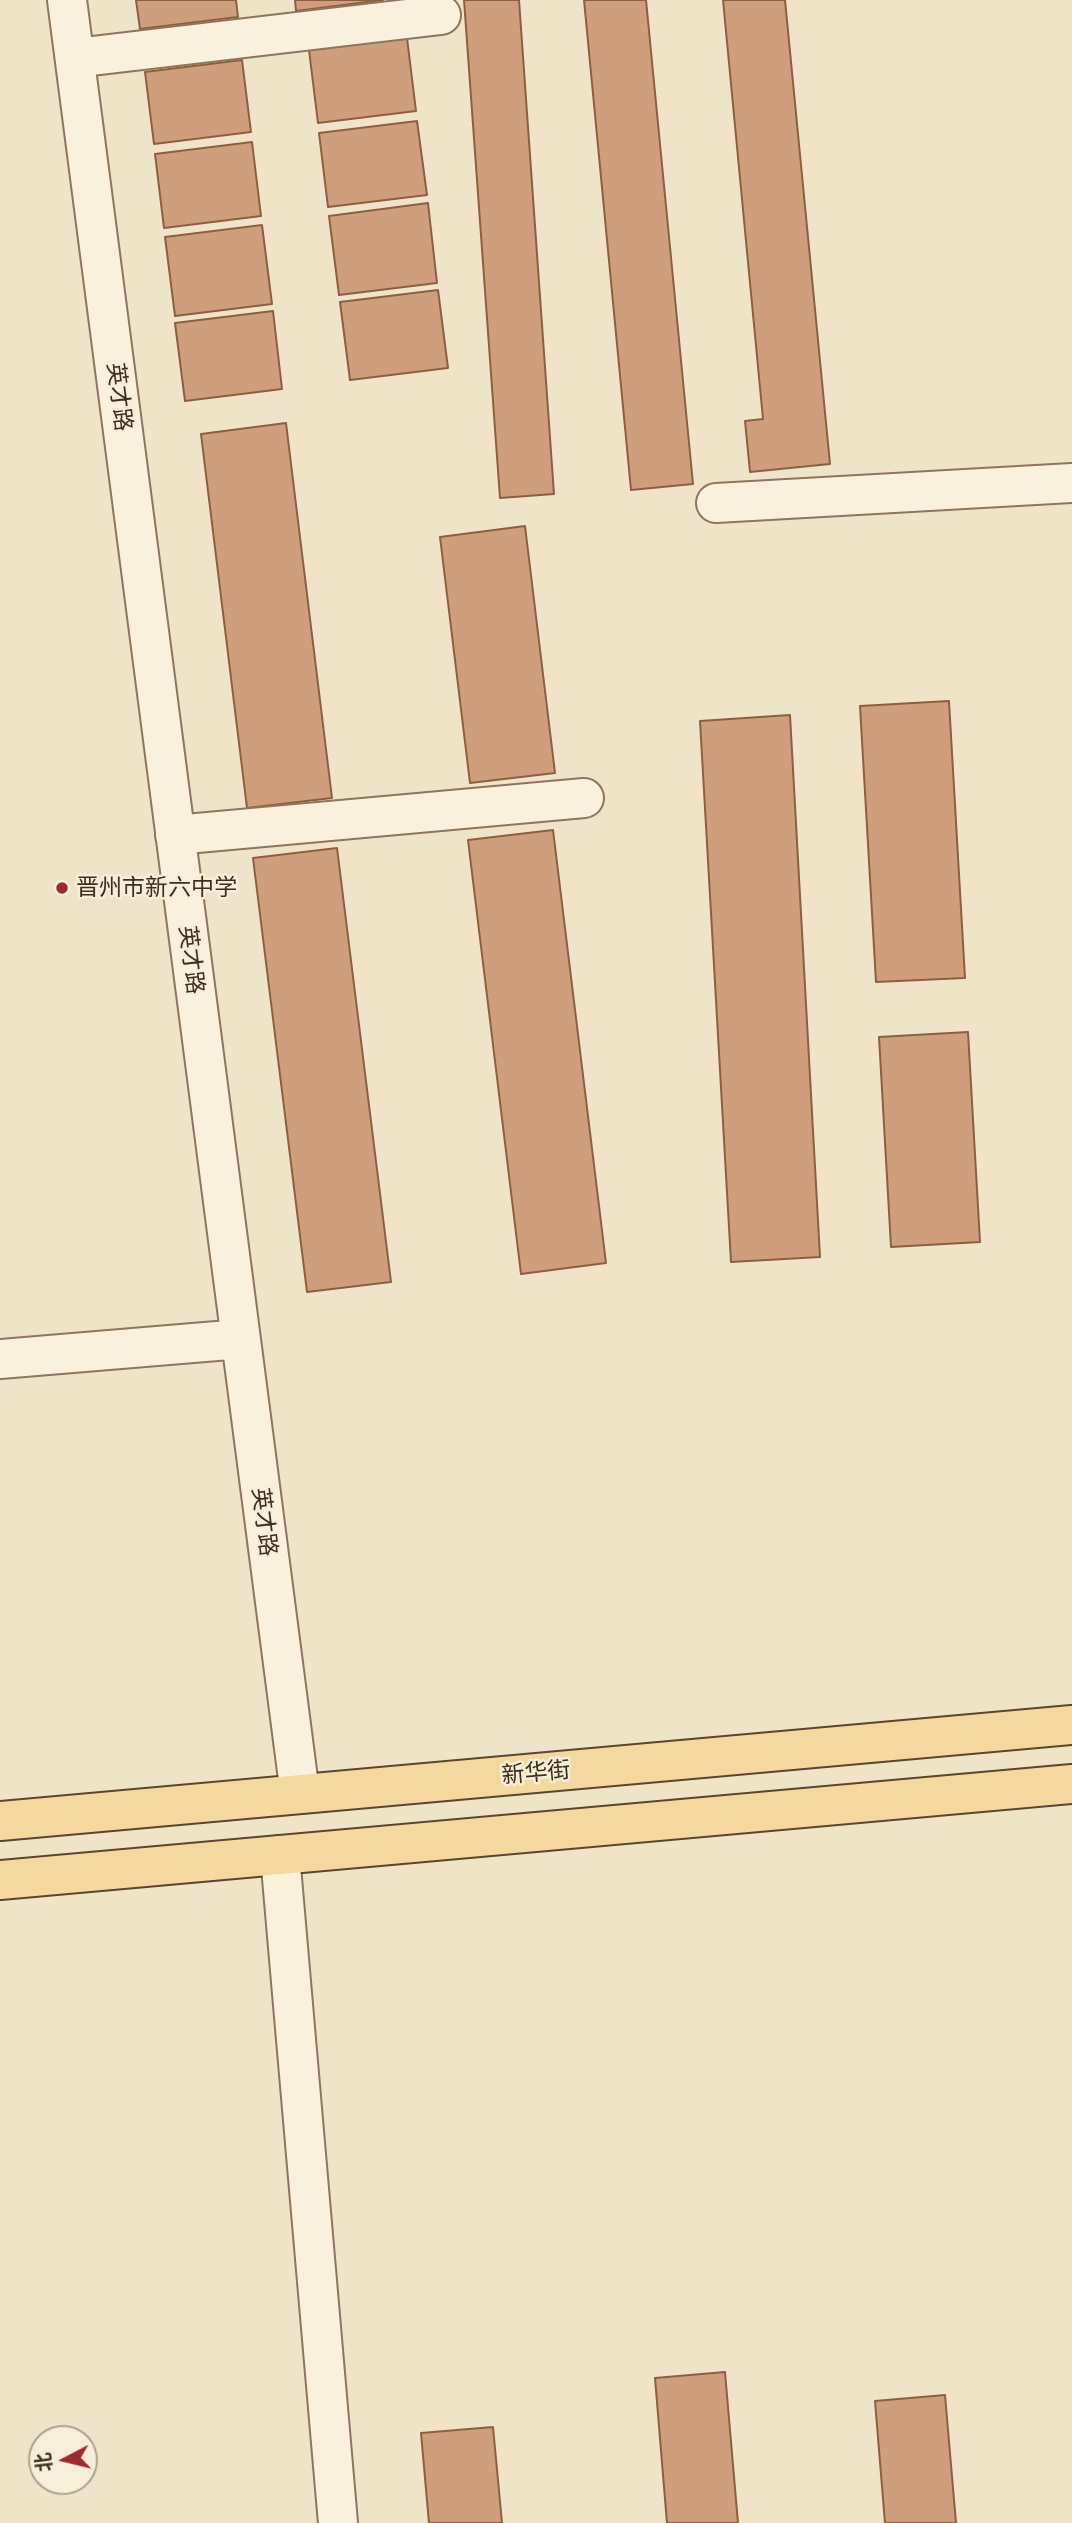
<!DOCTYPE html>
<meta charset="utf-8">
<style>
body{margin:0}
#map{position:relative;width:1072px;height:2523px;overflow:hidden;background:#f0e4c8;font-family:"Crimson Pro","Noto Sans SC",serif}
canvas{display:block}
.north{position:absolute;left:28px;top:2425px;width:70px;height:70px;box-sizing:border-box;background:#f7eed8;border:2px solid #ada18e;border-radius:50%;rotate:263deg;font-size:19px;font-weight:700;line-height:28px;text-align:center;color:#3d2e20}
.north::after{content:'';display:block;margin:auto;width:24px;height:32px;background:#9e2a2b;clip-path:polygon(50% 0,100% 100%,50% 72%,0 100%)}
</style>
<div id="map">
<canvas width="1072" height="2523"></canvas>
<div class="north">北</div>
</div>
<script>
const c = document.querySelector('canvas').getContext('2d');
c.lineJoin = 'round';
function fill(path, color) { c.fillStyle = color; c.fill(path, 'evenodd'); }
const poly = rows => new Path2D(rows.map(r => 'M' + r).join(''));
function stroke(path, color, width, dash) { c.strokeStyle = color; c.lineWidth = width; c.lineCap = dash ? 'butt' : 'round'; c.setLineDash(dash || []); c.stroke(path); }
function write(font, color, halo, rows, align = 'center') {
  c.font = font + ' "Crimson Pro","Noto Sans SC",serif'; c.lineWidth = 5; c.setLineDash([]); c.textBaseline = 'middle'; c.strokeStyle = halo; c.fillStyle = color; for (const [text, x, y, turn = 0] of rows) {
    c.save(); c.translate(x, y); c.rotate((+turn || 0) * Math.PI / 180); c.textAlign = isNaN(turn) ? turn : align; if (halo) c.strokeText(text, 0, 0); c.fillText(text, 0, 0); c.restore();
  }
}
const building = poly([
 [136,0,236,0,238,17,140,29,136,0],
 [295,0,383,0,296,11,295,0],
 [464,0,519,0,554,494,500,498,464,0],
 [584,0,646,0,693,484,631,490,584,0],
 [723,0,785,0,830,464,750,472,745,421,763,419,723,0],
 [407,38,416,111,318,123,309,50,407,38],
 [242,60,251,132,154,144,145,72,242,60],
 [417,121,427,195,328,207,319,133,417,121],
 [252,142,261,216,164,228,155,154,252,142],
 [428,203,437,283,339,295,329,216,428,203],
 [262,225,272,304,175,316,165,237,262,225],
 [438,290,448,368,350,380,340,302,438,290],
 [273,311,282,389,185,401,175,323,273,311],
 [286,423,332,798,247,808,201,434,286,423],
 [525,526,555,773,470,783,440,537,525,526],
 [949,701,965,978,876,982,860,706,949,701],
 [790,715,820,1257,731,1262,700,721,790,715],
 [553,830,606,1263,521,1274,468,840,553,830],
 [337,848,391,1282,307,1292,253,858,337,848],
 [968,1032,980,1242,891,1247,879,1037,968,1032],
 [725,2372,738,2523,667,2523,655,2378,725,2372],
 [945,2395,956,2523,885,2523,875,2401,945,2395],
 [493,2427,502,2523,429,2523,421,2433,493,2427]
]);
const minor = poly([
 [67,0,300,1794],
 [75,58,441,15],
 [716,503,1072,483],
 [175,835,584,798],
 [0,1359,241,1339],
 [280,1855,338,2523]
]);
const major = poly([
 [0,1821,1072,1725],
 [0,1880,1072,1784]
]);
const markers = [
 [62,888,7,"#9e2a2b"]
];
const streetNames = [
 ["英才路",119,397,83],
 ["英才路",191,960,83],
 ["英才路",264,1522,83],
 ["新华街",536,1773,-5]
];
const poiNames = [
 ["晋州市新六中学",76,888]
];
fill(building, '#cf9f7d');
stroke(building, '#8d5f41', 2);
stroke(minor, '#8d765c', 42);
stroke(major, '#5b4430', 42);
stroke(minor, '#faf1dc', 38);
stroke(major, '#f3d9a0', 38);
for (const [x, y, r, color] of markers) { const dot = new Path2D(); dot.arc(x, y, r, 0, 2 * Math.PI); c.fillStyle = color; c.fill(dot); stroke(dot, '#f7eed8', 2.5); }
write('23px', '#3d2e20', '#f7eed8', streetNames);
write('23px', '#3d2e20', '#f7eed8', poiNames, 'left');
</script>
